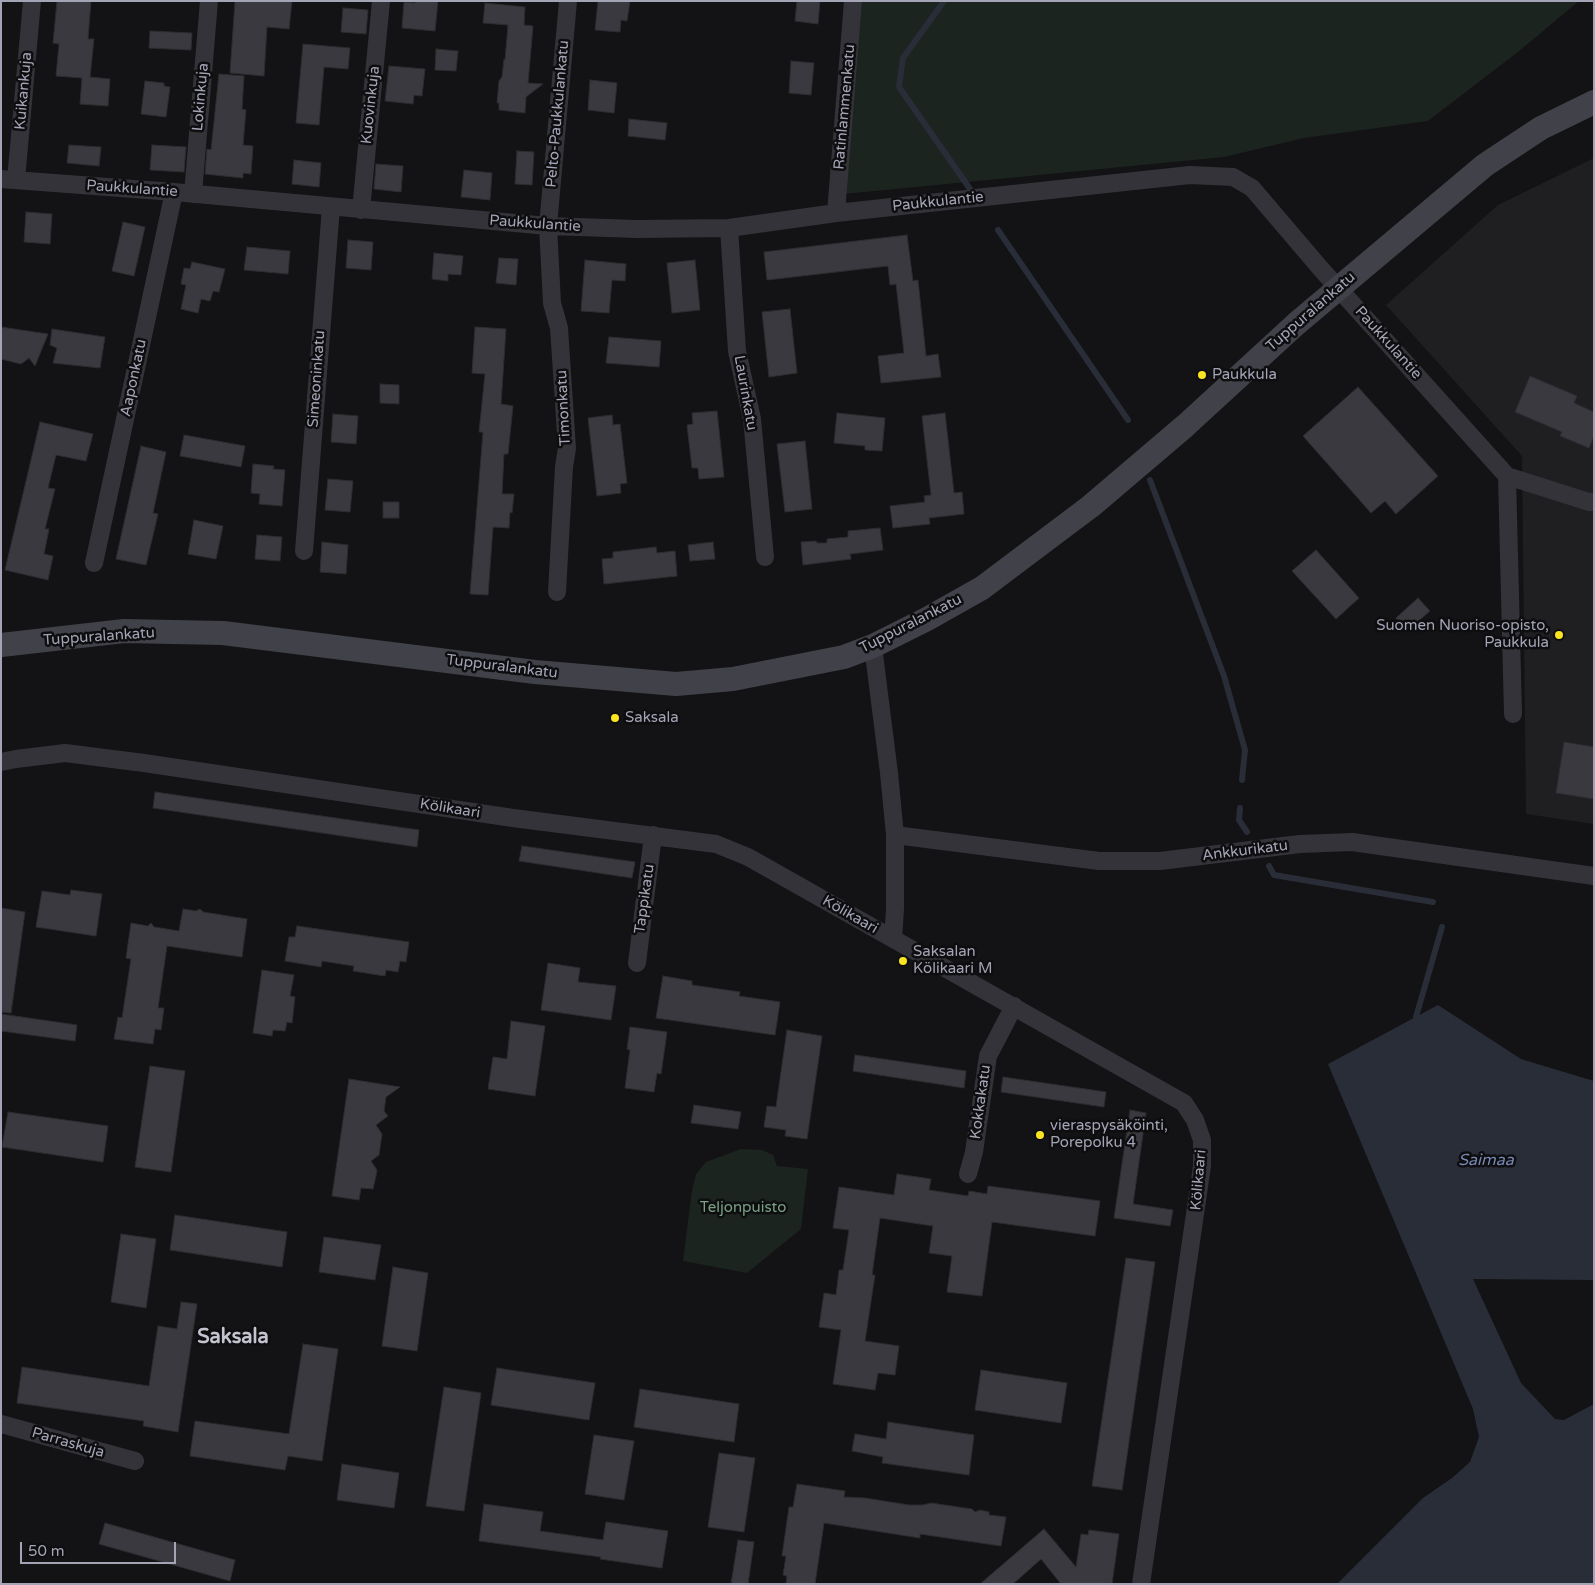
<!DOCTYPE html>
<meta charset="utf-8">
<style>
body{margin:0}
#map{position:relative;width:1595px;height:1585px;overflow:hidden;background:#131214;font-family:"Varela Round",sans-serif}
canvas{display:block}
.frame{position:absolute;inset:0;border:2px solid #a3a4b5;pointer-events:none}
.scale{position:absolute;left:20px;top:1542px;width:156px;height:22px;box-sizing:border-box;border:2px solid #a3a4b5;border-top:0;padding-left:6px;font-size:15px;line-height:18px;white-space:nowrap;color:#a3a4b5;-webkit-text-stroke:4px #0e0d0f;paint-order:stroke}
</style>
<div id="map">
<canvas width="1595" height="1585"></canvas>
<div class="frame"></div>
<div class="scale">50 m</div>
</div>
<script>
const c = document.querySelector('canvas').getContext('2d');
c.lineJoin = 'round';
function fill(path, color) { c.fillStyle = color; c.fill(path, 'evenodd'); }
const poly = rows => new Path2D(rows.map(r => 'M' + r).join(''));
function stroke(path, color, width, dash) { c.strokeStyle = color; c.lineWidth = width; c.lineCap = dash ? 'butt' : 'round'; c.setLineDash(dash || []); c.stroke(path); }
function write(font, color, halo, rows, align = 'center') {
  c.font = font + ' "Varela Round",sans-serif'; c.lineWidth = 5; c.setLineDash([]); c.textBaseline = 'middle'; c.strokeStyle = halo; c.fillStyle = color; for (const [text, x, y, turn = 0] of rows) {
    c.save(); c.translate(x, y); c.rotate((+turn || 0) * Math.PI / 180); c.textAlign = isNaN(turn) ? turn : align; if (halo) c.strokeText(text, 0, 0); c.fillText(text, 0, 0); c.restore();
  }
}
const built = poly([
 [1594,158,1594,824,1526,814,1522,456,1386,305,1498,205]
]);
const green = poly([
 [862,1,1579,1,1518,52,1428,121,1304,138,1224,157,844,194],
 [741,1149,762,1150,773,1155,777,1166,808,1169,801,1229,747,1273,683,1261,692,1190,696,1174,706,1162]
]);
const water = poly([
 [1438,1005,1521,1059,1594,1081,1594,1280,1473,1279,1521,1383,1555,1419,1564,1420,1594,1404,1594,1584,1337,1584,1423,1498,1452,1478,1470,1462,1479,1437,1473,1409,1328,1064]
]);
const stream = poly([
 [944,1,903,58,899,87,970,189],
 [998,230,1128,420],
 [1150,480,1224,676,1245,750,1242,780],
 [1240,808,1239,820,1247,832],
 [1269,866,1274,875,1433,902],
 [1416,1017,1442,927]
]);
const building = poly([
 [57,1,91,1,88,39,94,39,90,77,110,79,108,106,80,104,82,78,56,76,59,44,53,43,57,1],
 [235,1,292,1,289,29,267,27,264,76,230,73,235,1],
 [415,1,438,1,435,31,402,28,404,2,415,3,415,1],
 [598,1,630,1,627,21,621,20,620,32,595,30,598,1],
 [797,1,820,1,818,24,795,21,797,1],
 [485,3,525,7,524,25,533,26,528,83,543,84,526,97,525,113,499,110,499,103,497,103,499,81,502,77,504,59,505,60,508,25,483,23,485,3],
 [343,8,368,10,366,34,341,32,343,8],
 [150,31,192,33,191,50,149,48,150,31],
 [303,44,350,48,348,69,324,67,319,125,296,123,303,44],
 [436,49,458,51,456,71,435,70,436,49],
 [791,61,814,63,811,95,789,93,791,61],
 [389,66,425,69,422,96,414,95,413,104,385,101,389,66],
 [219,74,244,76,242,109,246,110,243,145,253,146,251,174,243,173,243,178,205,174,207,149,211,150,219,74],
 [590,80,617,83,614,113,588,110,590,80],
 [145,81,164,83,164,86,170,87,166,117,141,114,145,81],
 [629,119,667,123,665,140,628,136,629,119],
 [69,145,101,147,99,166,67,163,69,145],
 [152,145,186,147,184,172,150,170,152,145],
 [517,151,534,152,532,185,515,184,517,151],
 [294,160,321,163,319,187,292,184,294,160],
 [376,164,403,166,401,192,374,189,376,164],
 [464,170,492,173,490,200,461,197,464,170],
 [26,212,52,214,50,244,24,242,26,212],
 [123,222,145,227,134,276,112,271,123,222],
 [907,235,913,281,918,280,926,356,938,354,941,377,881,383,878,356,904,353,896,284,890,285,888,266,767,280,764,252,907,235],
 [348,240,373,242,371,270,346,268,348,240],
 [247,247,290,251,288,274,244,270,247,247],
 [434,253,463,256,461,275,448,274,448,281,432,279,434,253],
 [499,258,518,259,516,285,496,283,499,258],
 [585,260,626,264,625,281,612,280,609,313,581,311,585,260],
 [695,260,700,310,672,313,667,263,695,260],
 [192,262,225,269,219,292,213,291,210,301,201,299,198,313,181,309,186,285,181,284,184,268,190,269,192,262],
 [790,309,797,373,769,377,762,312,790,309],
 [1,327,48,334,35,366,29,358,21,364,1,359,1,327],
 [475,327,506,329,501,404,513,406,508,454,504,454,502,494,514,494,512,513,510,512,509,528,493,527,488,595,470,594,483,432,479,432,485,374,472,373,475,327],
 [52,329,105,337,100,368,53,363,57,348,50,345,52,329],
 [609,337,661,341,659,367,606,363,609,337],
 [1530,376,1577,396,1574,403,1594,412,1594,436,1589,448,1560,436,1562,432,1515,412,1530,376],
 [380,384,399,385,399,404,380,403,380,384],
 [1358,387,1438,476,1396,514,1385,501,1371,513,1303,436,1358,387],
 [717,411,724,477,699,479,698,468,692,468,687,425,693,424,692,413,717,411],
 [837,413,885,418,882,451,865,450,865,446,834,443,837,413],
 [945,413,954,493,962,492,964,514,929,518,930,524,893,528,890,506,925,502,924,496,931,495,922,416,945,413],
 [333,414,358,416,356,444,331,442,333,414],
 [612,415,613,425,620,424,627,483,620,484,621,493,597,496,588,418,612,415],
 [40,422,93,434,86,461,56,455,48,488,55,489,45,529,49,529,44,554,53,556,48,580,5,570,40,422],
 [184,435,245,446,241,467,180,456,184,435],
 [805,441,812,509,785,512,777,444,805,441],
 [141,446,166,452,153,513,158,514,146,565,116,559,141,446],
 [253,464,274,466,273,469,285,470,282,506,259,504,260,494,251,493,253,464],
 [328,479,353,481,350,512,325,510,328,479],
 [383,502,399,502,399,518,383,518,383,502],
 [194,520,223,526,216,559,188,554,194,520],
 [880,528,883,550,850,554,851,559,803,565,801,542,816,541,817,543,827,543,827,539,848,537,848,531,880,528],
 [257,535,282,537,280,561,255,559,257,535],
 [322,542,348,545,346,574,320,572,322,542],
 [713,542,715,559,690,561,688,545,713,542],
 [656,547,657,553,675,551,677,576,604,584,602,559,613,558,613,552,656,547],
 [1316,550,1359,598,1336,619,1292,571,1316,550],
 [1418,598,1430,611,1407,631,1396,618,1418,598],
 [1564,742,1594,747,1594,799,1556,793,1564,742],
 [155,792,419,830,417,847,153,808,155,792],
 [522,846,635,862,632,878,519,861,522,846],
 [71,890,102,894,96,936,36,927,42,891,70,895,71,890],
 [1,908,25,912,11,1013,1,1012,1,908],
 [183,909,196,911,200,909,203,912,247,919,242,957,167,946,158,1008,164,1008,161,1030,155,1029,153,1044,114,1039,118,1017,122,1018,131,959,126,958,131,923,148,926,151,923,154,927,179,931,183,909],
 [297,926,409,942,406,962,400,961,398,972,386,970,385,976,353,971,354,966,322,961,321,967,285,961,289,937,295,937,297,926],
 [548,963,580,968,578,982,616,986,611,1020,541,1010,548,963],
 [262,970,294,975,290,996,295,997,292,1023,287,1022,285,1031,273,1030,272,1036,253,1033,262,970],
 [663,976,692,981,692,985,740,992,739,996,780,1002,775,1035,656,1018,663,976],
 [1,1014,77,1025,75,1041,1,1031,1,1014],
 [511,1021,545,1026,535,1096,488,1089,493,1057,507,1059,511,1021],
 [630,1027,667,1032,661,1074,657,1073,654,1092,625,1088,630,1050,627,1049,630,1027],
 [787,1030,822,1036,807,1139,785,1136,786,1130,764,1127,767,1106,776,1107,787,1030],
 [855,1055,966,1071,964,1088,853,1071,855,1055],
 [150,1066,185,1071,171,1172,135,1167,150,1066],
 [1003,1077,1106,1092,1104,1107,1001,1092,1003,1077],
 [349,1079,400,1087,386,1097,384,1111,388,1116,376,1125,382,1134,379,1155,371,1161,377,1170,376,1176,373,1189,361,1188,359,1200,332,1196,349,1079],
 [694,1105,741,1112,738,1129,691,1123,694,1105],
 [1130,1110,1146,1113,1133,1204,1173,1210,1170,1226,1114,1218,1130,1110],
 [8,1112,108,1126,103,1162,2,1147,8,1112],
 [897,1174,931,1179,929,1190,968,1196,969,1191,987,1194,988,1186,1100,1201,1095,1236,992,1222,982,1296,947,1292,952,1256,929,1253,933,1226,880,1218,872,1275,875,1275,865,1341,899,1346,895,1375,878,1373,875,1390,833,1384,841,1330,819,1327,824,1293,836,1295,839,1270,843,1270,849,1230,833,1228,839,1187,894,1195,897,1174],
 [175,1215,287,1232,282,1267,170,1250,175,1215],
 [121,1234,156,1239,146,1308,111,1302,121,1234],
 [324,1237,381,1245,375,1280,319,1272,324,1237],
 [1126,1258,1155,1262,1122,1490,1092,1486,1126,1258],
 [393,1267,428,1273,417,1351,382,1346,393,1267],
 [181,1302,197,1304,178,1432,143,1426,144,1421,17,1403,22,1367,149,1386,158,1326,177,1329,181,1302],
 [303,1344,338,1349,322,1461,288,1456,285,1470,190,1456,195,1421,289,1434,303,1344],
 [497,1368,595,1383,589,1420,491,1405,497,1368],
 [981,1370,1067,1383,1061,1423,975,1410,981,1370],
 [444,1387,481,1393,464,1511,426,1506,444,1387],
 [640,1389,739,1404,734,1442,634,1427,640,1389],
 [888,1422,974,1435,969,1475,882,1463,883,1457,852,1451,855,1434,886,1439,888,1422],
 [594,1435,634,1441,624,1500,585,1494,594,1435],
 [719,1453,755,1458,744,1532,708,1527,719,1453],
 [342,1464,399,1473,394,1508,337,1500,342,1464],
 [797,1484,845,1491,844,1497,865,1498,909,1505,923,1505,931,1503,972,1509,975,1512,980,1510,989,1512,989,1515,1006,1517,1001,1546,920,1534,920,1538,824,1523,815,1584,786,1584,787,1576,783,1575,786,1556,782,1556,789,1507,793,1507,797,1484],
 [484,1504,543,1512,540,1531,603,1540,606,1522,668,1531,662,1568,600,1559,601,1557,479,1541,484,1504],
 [105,1523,235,1560,230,1581,99,1544,105,1523],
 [1044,1529,1076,1567,1081,1534,1088,1535,1089,1530,1119,1534,1112,1584,1061,1584,1041,1559,1013,1584,980,1584,1044,1529],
 [738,1540,754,1542,748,1584,731,1584,738,1540]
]);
const street = poly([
 [1,179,174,192,548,226,637,229,729,228,836,213,1190,175,1233,177,1252,188,1321,269,1507,476,1513,714],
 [16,180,32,1],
 [193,194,209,1],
 [361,210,381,1],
 [836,213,853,1],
 [729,228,737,351,752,419,765,557],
 [1507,476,1589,502,1594,502],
 [304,551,331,207],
 [94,563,174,192],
 [557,592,564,467,567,448,559,328,552,303,548,226,568,1],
 [873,646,889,773,895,835,895,909,893,939],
 [1,762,16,759,65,753,144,763,513,818,716,844,748,857,1184,1103,1195,1120,1202,1140,1202,1166,1141,1584],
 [895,835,1099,861,1160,861,1300,844,1352,842,1594,876],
 [637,963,653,835],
 [968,1174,974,1152,988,1056,1014,1006],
 [1,1424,135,1461]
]);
const secondary = poly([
 [1,645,124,631,223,633,535,672,676,684,733,679,844,657,873,646,927,619,982,588,1091,506,1185,426,1296,324,1485,165,1541,128,1594,102]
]);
const markers = [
 [1202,375,5,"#fbe523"],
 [1559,635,5,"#fbe523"],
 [615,718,5,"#fbe523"],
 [903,961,5,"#fbe523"],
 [1040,1135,5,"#fbe523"]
];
const streetNames = [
 ["Kuikankuja",24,91,-85],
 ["Lokinkuja",201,97,-85],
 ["Kuovinkuja",371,105,-84],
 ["Ratinlammenkatu",845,107,-85],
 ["Pelto-Paukkulankatu",558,114,-85],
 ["Paukkulantie",132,189,4],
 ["Paukkulantie",938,202,-6],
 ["Paukkulantie",535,224,4],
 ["Tuppuralankatu",1311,312,-41],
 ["Paukkulantie",1388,343,48],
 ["Aaponkatu",134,378,-78],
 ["Simeoninkatu",317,379,-86],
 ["Laurinkatu",745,393,80],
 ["Timonkatu",564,408,-93],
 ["Tuppuralankatu",911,624,-27],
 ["Tuppuralankatu",99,637,-4],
 ["Tuppuralankatu",502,667,7],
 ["Kölikaari",450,809,9],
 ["Ankkurikatu",1245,851,-7],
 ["Tappikatu",645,899,-82],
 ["Kölikaari",850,915,30],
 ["Kokkakatu",981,1102,-82],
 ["Kölikaari",1199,1180,-85],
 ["Parraskuja",68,1443,16]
];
const poiNames = [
 ["Paukkula",1212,375],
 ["Suomen Nuoriso-opisto,",1549,626,"right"],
 ["Paukkula",1549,643,"right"],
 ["Saksala",625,718],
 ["Saksalan",913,952],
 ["Kölikaari M",913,969],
 ["vieraspysäköinti,",1050,1126],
 ["Porepolku 4",1050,1143]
];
const parkNames = [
 ["Teljonpuisto",743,1208]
];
const waterNames = [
 ["Saimaa",1486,1161]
];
const districtNames = [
 ["Saksala",233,1338]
];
fill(built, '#1f1e21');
fill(green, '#1c241f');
fill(water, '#282d38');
stroke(stream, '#282d38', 6);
fill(building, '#3a393f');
stroke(building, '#2d2c30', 1);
stroke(street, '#333339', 18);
stroke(secondary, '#414149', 24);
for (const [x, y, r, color] of markers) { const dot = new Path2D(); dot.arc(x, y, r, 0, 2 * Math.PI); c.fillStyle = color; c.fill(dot); stroke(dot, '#0e0d0f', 2); }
write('15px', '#a3a4b5', '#0e0d0f', streetNames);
write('15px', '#a3a4b5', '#0e0d0f', poiNames, 'left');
write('15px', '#79a185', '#0e0d0f', parkNames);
write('italic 16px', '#7789b3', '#0e0d0f', waterNames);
write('bold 20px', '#c4c4d1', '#0e0d0f', districtNames);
</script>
